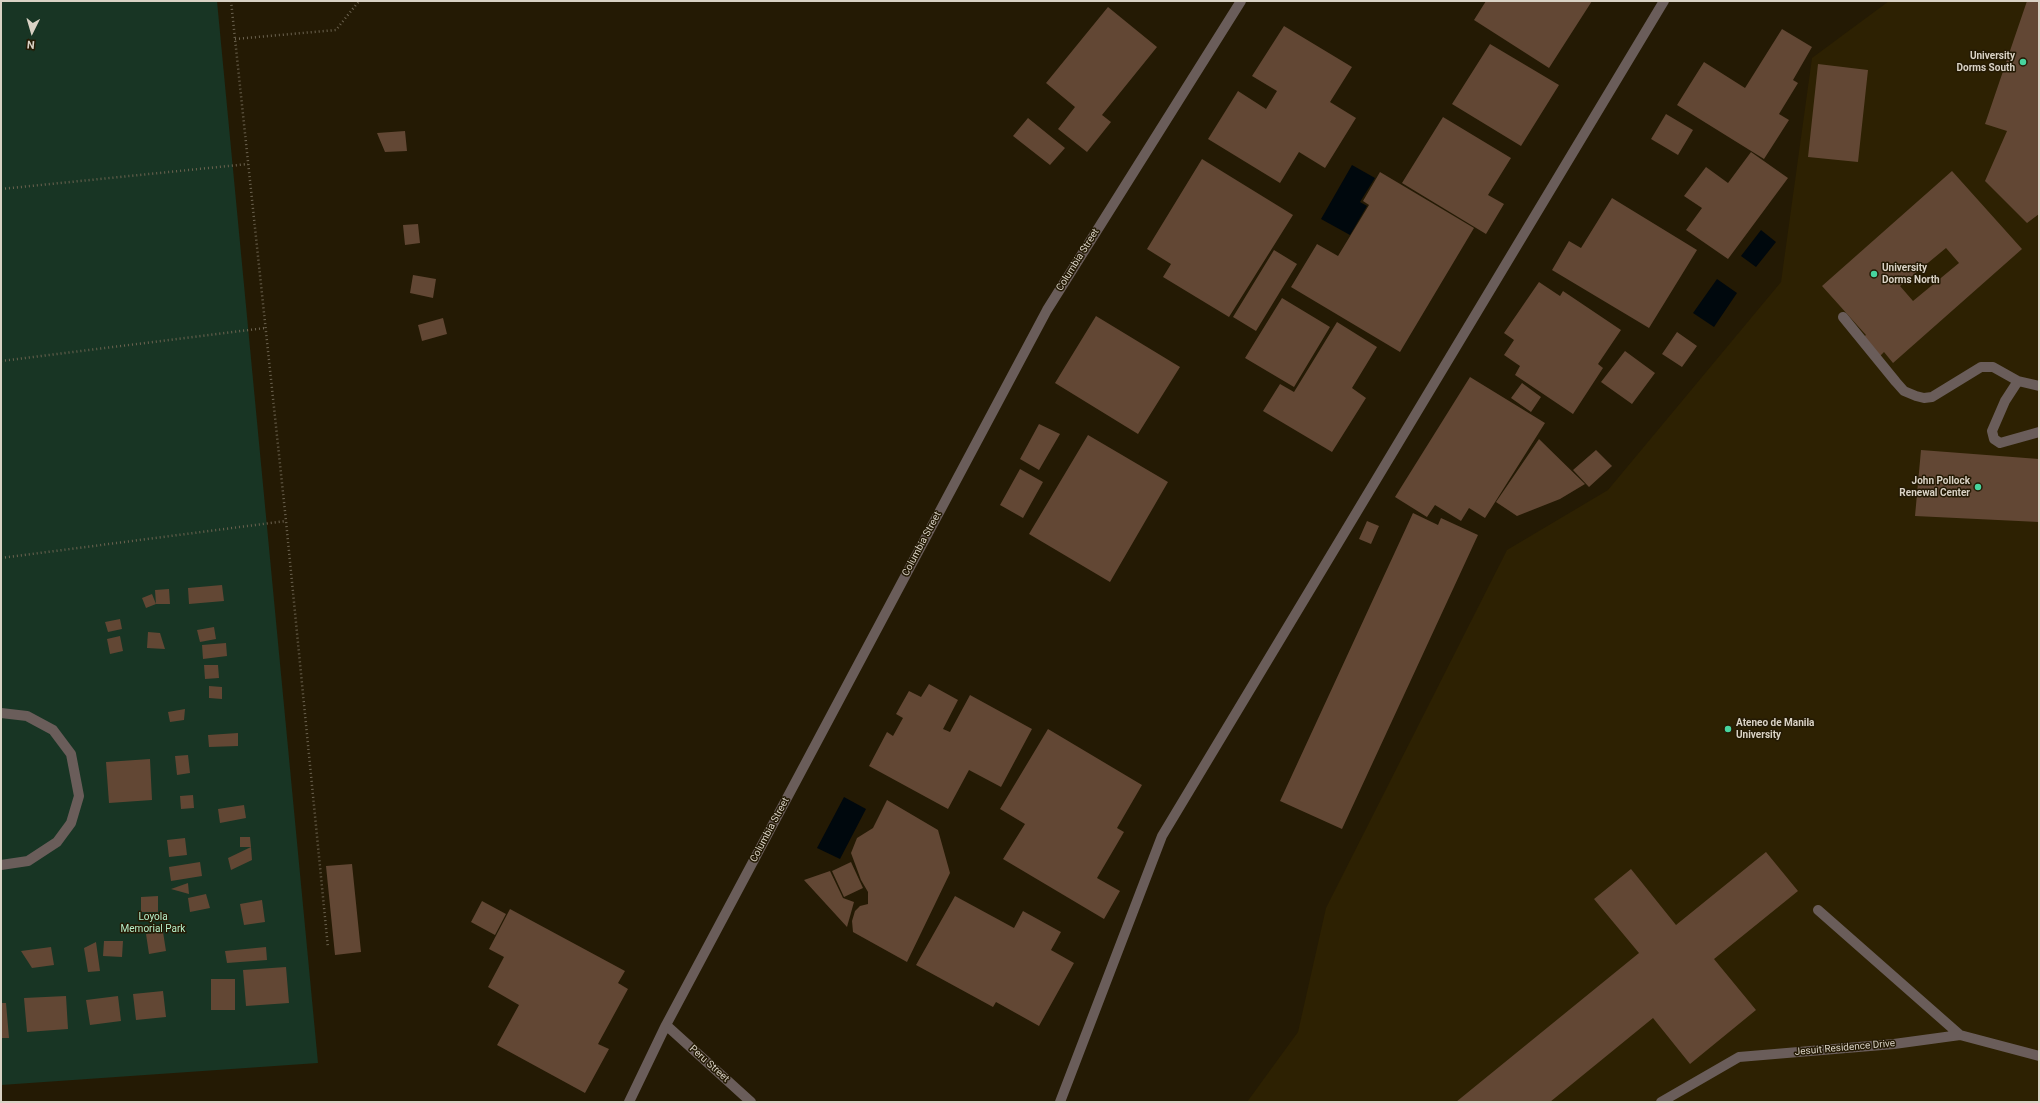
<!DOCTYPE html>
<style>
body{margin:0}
#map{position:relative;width:2040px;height:1103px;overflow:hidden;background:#241a04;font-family:Roboto,sans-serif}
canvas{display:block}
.frame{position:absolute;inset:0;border:2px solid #d9d2c5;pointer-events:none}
.north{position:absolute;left:12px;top:12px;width:40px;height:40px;-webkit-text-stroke:3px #241a04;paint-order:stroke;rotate:185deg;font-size:11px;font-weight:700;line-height:16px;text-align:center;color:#d9d2c5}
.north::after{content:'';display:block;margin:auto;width:14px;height:18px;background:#d9d2c5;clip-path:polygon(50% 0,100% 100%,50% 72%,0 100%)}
</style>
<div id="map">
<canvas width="2040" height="1103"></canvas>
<div class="frame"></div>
<div class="north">N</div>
</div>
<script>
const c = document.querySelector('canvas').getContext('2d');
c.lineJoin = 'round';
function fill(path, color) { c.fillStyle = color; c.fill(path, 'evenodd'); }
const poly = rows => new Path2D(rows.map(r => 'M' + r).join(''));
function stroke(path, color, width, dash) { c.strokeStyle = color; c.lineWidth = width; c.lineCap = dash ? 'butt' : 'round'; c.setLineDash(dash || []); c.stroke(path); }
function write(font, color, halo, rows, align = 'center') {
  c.font = font + ' Roboto,sans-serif'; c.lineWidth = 3; c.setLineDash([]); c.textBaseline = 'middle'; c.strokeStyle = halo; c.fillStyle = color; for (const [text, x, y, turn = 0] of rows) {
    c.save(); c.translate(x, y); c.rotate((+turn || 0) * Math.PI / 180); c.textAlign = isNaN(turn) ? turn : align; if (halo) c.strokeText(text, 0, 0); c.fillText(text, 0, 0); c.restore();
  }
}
const built = poly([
 [1889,1,2039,1,2039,1102,1247,1102,1298,1032,1326,908,1507,550,1608,490,1781,282,1812,58]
]);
const green = poly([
 [1,1,217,1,318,1063,1,1085]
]);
const water = poly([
 [1352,165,1375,178,1360,202,1367,206,1350,235,1321,219],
 [1761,230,1776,242,1756,267,1741,256],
 [1717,279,1737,293,1714,327,1693,313],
 [844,797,866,809,840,859,817,848]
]);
const building = poly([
 [1486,1,1592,1,1549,68,1474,20],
 [2027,1,2039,1,2039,214,2027,223,1985,181,2007,131,1985,124],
 [1108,7,1157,47,1102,115,1111,122,1087,152,1058,129,1075,107,1046,83],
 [1284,26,1352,67,1330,102,1356,118,1325,168,1299,152,1280,183,1208,139,1238,91,1266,109,1277,91,1252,76],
 [1782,29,1812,47,1793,80,1798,83,1779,114,1789,120,1764,159,1677,105,1704,62,1745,88],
 [1490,44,1559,85,1521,146,1452,104],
 [1818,64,1868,70,1858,162,1808,157],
 [1666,114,1693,130,1678,155,1651,139],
 [1443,117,1511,158,1488,195,1504,204,1486,234,1402,183],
 [1028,118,1065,148,1050,165,1013,136],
 [405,131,407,151,385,152,377,133],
 [1751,152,1788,178,1728,259,1686,230,1702,208,1684,196,1706,167,1728,183],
 [1202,159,1293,215,1229,317,1163,277,1171,264,1147,249],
 [1952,171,2022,249,1893,363,1884,352,1878,358,1861,339,1866,335,1822,286],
 [1946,248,1959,263,1913,301,1900,286],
 [1380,172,1474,228,1400,352,1291,287,1317,244,1338,256,1369,205,1363,201],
 [1612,198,1697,250,1649,328,1552,270,1569,241,1581,248],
 [418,224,420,243,405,245,403,225],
 [1274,250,1297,264,1256,331,1233,317],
 [413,275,436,279,433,298,410,293],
 [1539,282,1560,296,1563,291,1621,330,1598,364,1603,368,1573,414,1515,375,1520,366,1504,355,1514,340,1504,333],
 [1282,298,1330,327,1294,387,1245,358],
 [1096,316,1180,367,1138,434,1055,383],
 [443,318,447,334,422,341,418,325],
 [1337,322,1377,347,1352,388,1366,398,1332,452,1263,411,1280,384,1294,392],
 [1677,332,1697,346,1682,367,1662,354],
 [1625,351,1655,373,1632,404,1601,382],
 [1470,377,1545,423,1485,518,1469,508,1461,521,1435,505,1427,517,1395,497],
 [1522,383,1541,397,1531,412,1511,398],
 [1039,424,1060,434,1039,470,1020,459],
 [1088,435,1168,482,1110,582,1029,534],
 [1539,439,1585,484,1560,499,1517,516,1496,502],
 [1596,450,1612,466,1589,487,1573,470],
 [1921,450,2039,459,2039,522,1915,516],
 [1020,469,1043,482,1023,518,1000,505],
 [1413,513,1438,525,1441,518,1478,535,1342,829,1280,801],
 [1367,521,1379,526,1371,544,1359,539],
 [222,585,224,601,189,604,188,588],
 [169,589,170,604,156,604,155,590],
 [152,594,156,604,146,608,142,598],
 [120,619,122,629,108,632,105,622],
 [214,627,216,639,200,642,197,630],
 [148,632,160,633,165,649,147,648],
 [120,636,123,651,110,654,107,639],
 [226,643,227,656,203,659,202,645],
 [204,665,218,665,219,678,205,679],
 [929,684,958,700,943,729,950,732,970,695,1032,729,1001,787,969,770,948,809,869,766,887,732,893,736,903,718,896,714,909,691,921,697],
 [209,686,222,687,222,699,209,698],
 [185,709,184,720,170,722,168,712],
 [1048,729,1142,785,1117,828,1124,832,1097,878,1120,891,1104,919,1003,859,1025,824,1000,809],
 [238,733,238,746,209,747,208,735],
 [188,755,190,773,177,775,175,756],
 [150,759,152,800,109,803,106,762],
 [193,795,194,808,181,809,180,796],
 [887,800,938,830,950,873,907,962,853,932,852,921,855,911,860,906,868,904,868,892,861,880,851,853,857,838,873,828],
 [244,805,246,818,220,823,218,809],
 [240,837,250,837,251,847,240,847],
 [185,838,187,855,169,857,167,840],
 [251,847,252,860,231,870,228,858],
 [1766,852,1798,891,1714,959,1756,1010,1690,1064,1653,1018,1550,1102,1456,1102,1639,953,1594,899,1631,869,1676,925],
 [200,862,202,876,171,881,169,867],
 [851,862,863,888,844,897,832,871],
 [352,864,361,952,335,955,326,866],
 [830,871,843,898,854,902,847,927,804,880],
 [188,883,189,894,171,889],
 [206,894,210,908,190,912,188,898],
 [158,896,158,912,141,912,141,897],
 [955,896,1014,928,1023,911,1061,932,1051,950,1074,963,1039,1026,996,1002,993,1007,916,965],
 [262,900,265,922,244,925,240,904],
 [482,901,506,914,495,935,471,922],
 [510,909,625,971,618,983,628,989,598,1044,609,1049,585,1093,497,1045,519,1005,488,987,504,957,489,949],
 [163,932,166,951,149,954,146,934],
 [104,941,123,941,122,957,103,956],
 [96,942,100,971,88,972,84,948],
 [51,947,54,965,32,968,21,951],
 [266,947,267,960,227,963,225,951],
 [286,967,289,1003,246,1006,243,970],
 [211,979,235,979,235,1010,211,1010],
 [163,991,166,1017,136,1020,133,994],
 [66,996,68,1029,27,1032,24,998],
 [118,996,121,1021,90,1025,86,1000],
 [1,1003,6,1003,9,1038,1,1038]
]);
const path = poly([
 [231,1,286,521,328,948],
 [235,39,336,30,359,1],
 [1,189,248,164],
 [1,361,265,328],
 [1,558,286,521]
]);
const minor = poly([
 [1843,317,1896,382,1904,391,1916,396,1924,398,1932,397,1981,367,1993,367,2018,381],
 [2039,386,2018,381,2005,401,1992,431,1994,439,2000,443,2039,432],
 [1,713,27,716,53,730,71,754,79,796,71,823,57,842,28,861,1,865],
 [1818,910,1960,1035],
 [666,1025,751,1102],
 [629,1102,666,1025,1047,310,1241,1],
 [1060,1102,1162,836,1664,1],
 [1661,1102,1739,1057,1894,1044,1960,1035,2039,1056]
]);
const markers = [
 [2023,62,4,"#47d49e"],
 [1874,274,4,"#47d49e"],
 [1978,487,4,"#47d49e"],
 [1728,729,4,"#47d49e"]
];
const poiNames = [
 ["University",2015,56],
 ["Dorms South",2015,68],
 ["University",1882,268,"left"],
 ["Dorms North",1882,280,"left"],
 ["John Pollock",1970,481],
 ["Renewal Center",1970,493],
 ["Ateneo de Manila",1736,723,"left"],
 ["University",1736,735,"left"]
];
const streetNames = [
 ["Columbia Street",1078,260,-58],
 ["Columbia Street",922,544,-62],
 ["Columbia Street",770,830,-62],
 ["Jesuit Residence Drive",1845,1048,-5],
 ["Peru Street",709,1064,42]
];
const parkNames = [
 ["Loyola",153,917],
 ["Memorial Park",153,929]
];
fill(built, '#2d2102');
fill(green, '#183524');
fill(water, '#00080d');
fill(building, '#624734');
stroke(path, '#6c6350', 2.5, [1, 3]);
stroke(minor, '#6a5d5a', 10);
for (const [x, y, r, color] of markers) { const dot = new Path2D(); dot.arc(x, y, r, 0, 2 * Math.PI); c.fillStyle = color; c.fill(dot); stroke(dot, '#241a04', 1.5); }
write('bold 10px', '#d9d2c5', '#241a04', poiNames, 'right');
write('10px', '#d9d2c5', '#241a04', streetNames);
write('10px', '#b6efca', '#241a04', parkNames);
</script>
